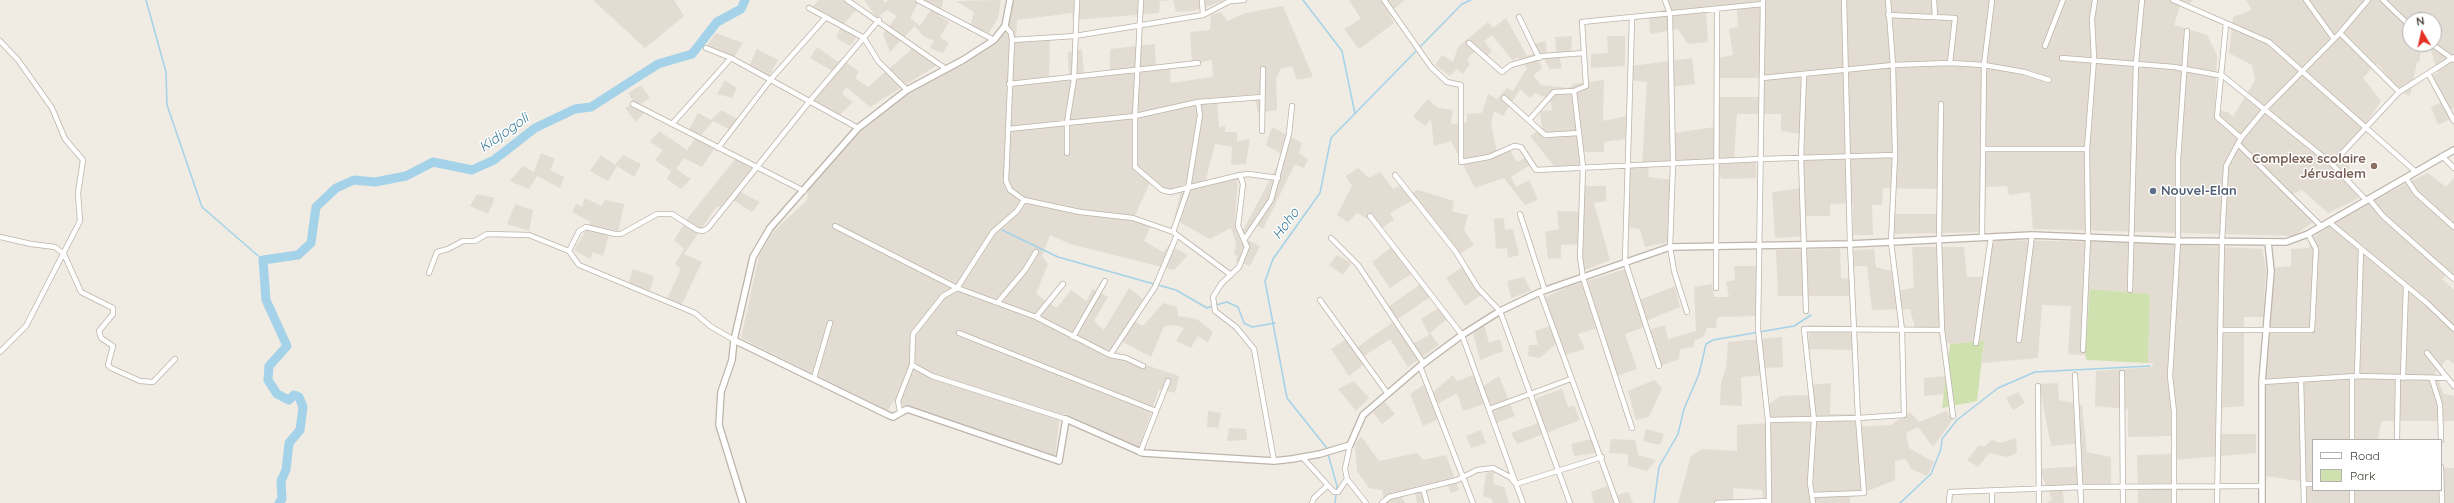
<!DOCTYPE html>
<meta charset="utf-8">
<style>
body{margin:0}
#map{position:relative;width:2454px;height:503px;overflow:hidden;background:#f0ebe3;font-family:Quicksand,sans-serif}
canvas{display:block}
.legend{position:absolute;left:2312px;top:439px;width:130px;height:52px;box-sizing:border-box;background:#fff;border:1px solid #b3b1ae;margin:0;padding:5px 7px;list-style:none;font-size:12px;color:#413b34}
.legend li{display:flex;align-items:center;gap:8px;height:20px}
.legend b{width:20px;border:1px solid #b3b1ae}
.north{position:absolute;left:2402px;top:12px;width:40px;height:40px;box-sizing:border-box;background:#fff;border:1px solid #b3b1ae;border-radius:50%;rotate:351deg;font-size:11px;font-weight:700;line-height:16px;text-align:center;color:#413b34}
.north::after{content:'';display:block;margin:auto;width:14px;height:18px;background:#e53025;clip-path:polygon(50% 0,100% 100%,50% 72%,0 100%)}
</style>
<div id="map">
<canvas width="2454" height="503"></canvas>
<ul class="legend">
<li><b style="height:5px;background:#fff"></b>Road</li>
<li><b style="height:11px;background:#cfe1af"></b>Park</li>
</ul>
<div class="north">N</div>
</div>
<script>
const c = document.querySelector('canvas').getContext('2d');
c.lineJoin = 'round';
function fill(path, color) { c.fillStyle = color; c.fill(path, 'evenodd'); }
const poly = rows => new Path2D(rows.map(r => 'M' + r).join(''));
function stroke(path, color, width, dash) { c.strokeStyle = color; c.lineWidth = width; c.lineCap = dash ? 'butt' : 'round'; c.setLineDash(dash || []); c.stroke(path); }
function write(font, color, halo, rows, align = 'center') {
  c.font = font + ' Quicksand,sans-serif'; c.lineWidth = 3; c.setLineDash([]); c.textBaseline = 'middle'; c.strokeStyle = halo; c.fillStyle = color; for (const [text, x, y, turn = 0] of rows) {
    c.save(); c.translate(x, y); c.rotate((+turn || 0) * Math.PI / 180); c.textAlign = isNaN(turn) ? turn : align; if (halo) c.strokeText(text, 0, 0); c.fillText(text, 0, 0); c.restore();
  }
}
const residential = poly([
 [593,0,674,0,684,16,645,48],
 [819,0,843,0,856,10,844,24,860,33,850,46,836,38,842,24,811,8],
 [864,0,883,0,885,3,889,0,913,0,918,3,910,18,920,26,932,8,922,0,943,0,940,16,949,22,940,37,949,43,943,53,930,48,934,41,923,36,915,26,890,52,883,34,897,16,887,10,877,18],
 [1001,0,998,18,989,33,970,27,974,12,956,1],
 [1010,0,1226,0,1193,11,1176,12,1173,0,1160,1,1159,13,1074,20,1072,13,1017,20,1016,39,1050,38,1049,80,1069,79,1068,52,1082,49,1084,76,1110,74,1110,49,1155,44,1156,67,1171,66,1170,83,1213,77,1212,60,1192,64,1190,32,1210,30,1211,15,1221,12,1227,21,1246,13,1283,6,1313,77,1297,80,1292,66,1281,69,1276,78,1277,110,1258,113,1254,94,1217,99,1219,127,1225,126,1225,132,1237,132,1237,141,1250,139,1246,164,1231,165,1232,147,1215,144,1205,183,1238,177,1235,221,1242,232,1283,155,1266,145,1272,127,1302,143,1299,153,1308,159,1304,168,1295,164,1263,229,1253,224,1246,239,1260,246,1250,266,1236,261,1237,256,1234,254,1236,243,1231,228,1210,239,1174,219,1182,186,1165,192,1150,182,1133,220,1151,225,1144,241,1163,252,1169,245,1188,255,1174,270,1070,244,1050,235,1042,256,1048,264,1036,294,1057,308,1071,290,1086,301,1093,289,1108,297,1094,321,1104,330,1129,288,1143,299,1131,319,1143,326,1163,303,1177,307,1178,316,1197,319,1213,332,1208,342,1198,336,1191,348,1176,341,1184,328,1175,325,1164,326,1151,357,1118,339,1110,353,1179,376,1175,393,1159,389,1139,448,1066,414,1060,415,1055,457,893,401,888,411,741,338,759,256,772,233,807,200,808,189,851,139,900,98,984,51,1004,30],
 [1349,0,1405,0,1389,13,1394,23,1359,49,1344,29,1361,19],
 [1667,0,2193,0,2189,4,2181,2,2174,25,2207,35,2217,55,2215,110,2228,112,2233,117,2255,80,2252,65,2229,53,2233,17,2252,10,2246,0,2454,0,2454,108,2450,110,2453,118,2438,125,2431,107,2442,102,2430,77,2438,73,2429,44,2434,44,2434,20,2410,20,2410,44,2422,44,2419,63,2417,62,2410,96,2399,91,2377,63,2363,78,2381,101,2361,131,2340,155,2350,168,2344,177,2359,198,2328,213,2302,190,2293,194,2314,222,2293,236,2033,229,2030,192,2009,195,2007,186,1986,187,1984,232,1894,234,1894,214,1940,214,1940,189,1883,188,1882,205,1872,205,1873,235,1853,235,1853,203,1830,204,1830,216,1806,216,1807,236,1775,238,1772,192,1802,188,1805,135,1781,131,1781,114,1737,114,1734,157,1756,158,1756,178,1721,179,1717,159,1649,164,1648,177,1673,180,1670,242,1645,247,1640,229,1628,227,1625,167,1642,164,1647,82,1631,80,1631,66,1692,58,1695,84,1671,87,1675,133,1714,127,1717,97,1761,97,1761,78,1719,78,1718,58,1733,55,1729,29,1738,27,1737,9,1706,13,1708,42,1688,44,1678,29,1650,34,1649,17,1671,13],
 [1506,18,1527,56,1535,53,1533,44,1546,41,1547,54,1556,53,1555,37,1572,36,1571,54,1559,55,1562,68,1549,69,1544,57,1537,56,1542,69,1533,75,1541,85,1568,88,1574,84,1604,80,1603,121,1627,116,1625,139,1604,142,1604,152,1580,152,1581,166,1557,170,1530,136,1542,128,1540,111,1552,110,1550,99,1535,93,1530,98,1520,89,1503,116,1494,111,1491,124,1497,152,1508,147,1517,162,1525,158,1530,165,1511,177,1516,187,1529,180,1538,200,1525,205,1504,178,1475,188,1451,141,1434,146,1431,119,1425,126,1413,116,1428,99,1438,108,1453,110,1451,124,1467,123,1467,114,1482,113,1488,94,1497,99,1507,88,1513,91,1527,68,1517,57,1513,61,1492,35,1484,41,1492,51,1486,57,1477,49,1467,59,1470,64,1463,74,1457,69,1450,76,1435,65,1442,55,1453,62,1458,47,1488,22,1493,28],
 [716,33,743,43,733,59,706,47],
 [1607,36,1625,36,1625,66,1591,68,1591,54,1608,53],
 [817,47,838,62,842,59,859,72,855,78,868,87,913,48,939,64,870,107,846,87,842,94,853,102,838,117,810,102,832,71,810,58],
 [757,49,778,60,768,78,748,68],
 [725,80,737,88,732,98,717,94],
 [641,85,650,98,639,105,645,112,636,122,625,108,634,103,628,93],
 [721,110,737,119,731,130,713,121,697,140,714,149,702,167,684,158,676,169,691,179,681,189,667,179,671,171,655,160,663,150,650,142,659,131,687,150,695,139,687,134,698,113,711,120],
 [541,153,555,159,550,170,564,177,560,188,537,176,529,189,510,181,523,166,534,172],
 [601,155,615,165,623,155,641,164,634,177,617,166,608,181,590,171],
 [736,158,756,168,739,191,760,202,752,212,733,200,725,210,717,206,684,254,702,262,680,308,666,301,681,269,675,264,684,249,674,240,687,219],
 [1358,168,1369,178,1380,172,1393,189,1403,184,1409,194,1418,190,1454,201,1452,211,1468,215,1464,230,1474,245,1458,255,1413,200,1390,213,1394,220,1378,230,1373,222,1357,213,1348,222,1337,215,1352,186,1346,176],
 [2428,173,2446,187,2454,178,2454,280,2448,274,2442,279,2454,290,2454,364,2447,359,2435,373,2444,394,2454,396,2454,421,2381,421,2378,440,2313,440,2313,490,2441,490,2441,468,2454,468,2454,503,2306,503,2307,482,2265,476,2266,364,2274,268,2291,266,2291,249,2309,248,2310,239,2353,210],
 [1584,186,1606,186,1606,201,1594,203,1610,260,1580,272,1579,244,1561,245,1561,258,1548,259,1545,232,1559,229,1557,211,1584,212],
 [477,194,495,198,488,214,470,206],
 [585,198,601,206,605,200,624,204,618,233,610,231,603,256,593,252,590,259,574,250,591,222,572,212,576,204,582,206],
 [515,204,533,210,529,231,507,224],
 [1504,218,1505,230,1513,229,1519,255,1508,258,1507,248,1496,249,1494,219],
 [1996,240,2149,243,2262,249,2266,269,2263,317,2244,317,2244,406,2217,408,2215,434,2256,434,2256,453,2174,460,2172,503,2138,503,2137,455,2173,454,2173,436,2128,437,2128,409,2095,406,2096,371,2152,367,2153,363,2148,363,2150,294,2090,289,2085,355,2068,354,2071,306,2042,305,2038,358,1982,363,1984,341,1950,344,1940,339,1938,329,1915,328,1910,309,1872,310,1867,266,1854,266,1854,250,1874,249,1876,267,1892,271,1894,291,1914,288,1912,247,1964,247,1967,277,1987,277,1991,246],
 [1392,247,1411,274,1390,288,1372,262],
 [1840,249,1841,278,1849,279,1849,296,1778,296,1776,250],
 [1337,255,1351,263,1343,275,1329,265],
 [1464,266,1483,294,1465,306,1446,278],
 [1734,266,1756,266,1756,316,1717,317,1716,328,1707,328,1704,336,1694,341,1694,347,1680,349,1679,359,1661,366,1649,330,1665,325,1668,339,1696,331,1694,287,1712,284,1714,297,1729,297,1726,282,1735,280],
 [1629,268,1639,300,1675,286,1680,307,1646,321,1647,326,1625,334,1637,369,1617,376,1601,327,1578,334,1585,349,1565,355,1559,341,1540,358,1528,356,1529,345,1538,345,1535,331,1553,325,1544,298,1567,287],
 [633,269,654,276,649,294,628,284],
 [1524,277,1531,291,1511,298,1507,281],
 [1422,283,1433,295,1395,321,1410,345,1429,335,1421,319,1440,307,1447,319,1430,333,1439,345,1408,367,1390,339,1361,358,1365,363,1349,376,1331,349,1346,339,1355,349,1393,322,1385,309],
 [1484,325,1489,343,1500,339,1503,351,1480,360,1473,333],
 [1809,325,1852,326,1853,350,1808,349],
 [1782,337,1783,367,1765,368,1765,375,1741,377,1742,406,1720,405,1721,383,1726,368,1728,342],
 [1476,374,1482,387,1499,376,1515,416,1496,423,1490,402,1463,411,1457,393,1437,404,1442,417,1423,426,1410,394,1428,382,1433,392,1453,375,1457,381],
 [1946,376,1944,394,1924,396,1924,378],
 [1654,380,1662,388,1649,417,1636,420,1628,391],
 [1354,381,1369,398,1356,411,1338,389],
 [1831,383,1830,414,1854,414,1856,427,1891,425,1910,412,1919,422,1946,411,1953,419,1933,447,1918,427,1906,433,1909,448,1934,462,1927,476,1911,469,1906,459,1895,461,1895,480,1850,498,1850,503,1764,503,1762,490,1733,488,1734,503,1678,503,1691,456,1702,449,1737,451,1737,425,1767,423,1768,405,1780,396,1808,395,1809,385],
 [2058,383,2059,400,2082,405,2087,452,2111,457,2111,484,2062,485,2064,503,2047,503,2052,499,2039,469,2082,466,2081,443,2051,446,2039,384],
 [1562,389,1568,407,1574,406,1580,420,1517,444,1511,433,1541,422,1535,411,1536,398],
 [2018,392,2025,403,2013,410,2006,398],
 [1385,402,1395,414,1382,424,1373,412],
 [1208,411,1221,413,1218,428,1207,427],
 [1229,428,1246,429,1247,440,1227,441],
 [1646,429,1664,434,1660,445,1643,441],
 [1481,430,1486,443,1471,448,1466,436],
 [1361,436,1379,461,1417,453,1423,460,1446,455,1459,490,1451,493,1446,481,1426,485,1429,503,1417,503,1414,489,1399,492,1405,503,1378,503,1384,500,1382,490,1369,488,1357,471,1355,445],
 [1595,438,1597,453,1574,456,1571,444],
 [2016,438,2017,453,2008,457,1989,453,1978,467,1967,460,1979,445,1984,447,1992,440,2000,443],
 [1611,439,1635,440,1638,455,1656,460,1647,471,1628,466,1628,454,1609,453],
 [1494,471,1493,484,1504,487,1509,503,1493,503,1491,498,1483,496,1486,473],
 [1607,486,1611,497,1628,492,1633,503,1594,503,1591,492]
]);
const green = poly([
 [2090,289,2150,294,2148,363,2087,360,2085,355],
 [1984,341,1977,401,1942,408,1950,344]
]);
const stream = poly([
 [146,0,166,72,167,105,202,207,263,260],
 [1303,0,1342,51,1355,114],
 [1002,230,1058,257,1154,284],
 [1158,285,1176,290,1207,308,1213,306],
 [1216,305,1227,302,1238,307,1244,323,1252,327,1275,323],
 [1335,503,1337,486,1326,447,1287,398,1265,281,1273,259,1320,193,1331,138,1462,4,1471,0],
 [1654,503,1659,467,1678,434,1684,409,1699,374,1706,344,1713,340,1794,326,1811,315],
 [1900,503,1931,474,1941,449,1942,439,1957,420,1998,388,2035,372,2150,366]
]);
const river = poly([
 [279,503,282,499,281,481,286,470,289,443,300,430,303,407,299,397,294,395,289,400,277,394,268,380,269,366,287,346,266,300,263,260,298,255,311,243,316,207,336,188,354,180,375,182,406,176,433,162,472,170,494,160,535,128,575,109,591,107,658,64,692,54,717,22,741,9,745,0]
]);
const minor = poly([
 [847,0,946,69],
 [918,0,994,40],
 [1141,0,1135,116,1135,167,1162,190,1170,192,1240,175,1243,184,1238,226,1247,247,1239,267,1221,284,1213,297,1215,311,1236,327,1254,349,1274,461],
 [1202,0,1203,15],
 [1384,0,1431,67,1447,82,1461,85,1461,162,1489,157,1514,146,1521,147,1536,170,1761,159,1895,155],
 [1665,0,1670,14,1673,163,1670,247,1674,271,1687,312],
 [1763,0,1758,329,1768,420,1769,503],
 [1934,0,1935,17],
 [2173,0,2269,42,2416,172],
 [2306,0,2334,39],
 [2383,0,2410,26],
 [809,8,864,38,878,61,907,90],
 [1888,15,1955,18,1950,63],
 [1519,17,1539,58],
 [1632,18,1625,261,1659,366],
 [2226,24,2217,117,2241,138],
 [1005,26,1011,33,1012,40,1006,181,1010,190,1024,200,1080,212,1133,218,1173,232,1231,275],
 [2340,33,2399,92],
 [1012,40,1075,36,1203,15,1230,1,1244,0],
 [0,41,18,60,52,108,65,139,83,160,78,193,80,221,26,326,0,352],
 [1469,43,1502,72,1511,65,1543,56,1584,53],
 [2432,44,2454,60],
 [2045,46,2063,0],
 [706,48,731,58,858,128],
 [2062,58,2174,67,2223,76,2332,164,2366,200],
 [1804,74,1801,158,1806,311],
 [2429,75,2454,121],
 [1762,78,1893,65,1950,63,1984,65,2024,72,2049,80],
 [1009,84,1198,63],
 [1574,91,1583,167,1580,257,1583,278,1632,428],
 [1504,98,1545,135,1579,133],
 [633,104,804,191],
 [1941,104,1939,239,1942,330,1953,416],
 [1529,120,1554,92,1574,91,1586,86,1582,22,1763,4],
 [672,124,731,58],
 [1008,129,1135,116,1198,102,1262,97],
 [1262,131,1263,69],
 [2238,144,2322,227],
 [718,148,771,79,826,17],
 [1983,149,2087,149],
 [1067,153,1067,122,1074,79,1077,0],
 [2442,156,2454,168],
 [2332,164,2399,92,2454,57],
 [1240,175,1249,174,1278,178],
 [1395,175,1456,252,1478,288,1500,311,1570,503],
 [2406,178,2416,193,2454,227],
 [2369,199,2383,216,2454,279],
 [1520,214,1545,291],
 [1370,216,1462,335,1516,484,1602,457],
 [2329,222,2427,303,2454,329],
 [835,226,957,288,1036,317,1110,355,1126,358,1143,366],
 [1173,232,1188,189,1200,115,1198,102],
 [0,237,31,244,55,247,64,254,81,292,113,308,113,314,99,331,101,338,113,346,108,365,111,368,140,381,153,382,175,359],
 [1982,237,1984,65,1992,0],
 [1331,238,1358,265,1424,364],
 [1244,240,1271,200,1289,134,1292,106],
 [569,251,579,231,586,227,615,234,621,234,657,214,672,214,697,230,703,231,708,228,809,102,879,20],
 [429,273,437,252,448,249,463,241,475,241,487,234,529,235,569,251,579,265,695,313,710,326,734,340],
 [1716,288,1717,9],
 [2130,290,2136,63,2142,0],
 [1540,292,1617,503],
 [1320,300,1388,394],
 [998,302,1025,270,1036,252],
 [1036,317,1063,284],
 [2220,330,2312,330,2316,249,2308,234],
 [959,333,1156,411],
 [1073,337,1105,281],
 [2019,340,2032,235],
 [1976,343,1991,237],
 [2083,350,2088,238,2087,149,2094,59,2092,19,2095,0],
 [2427,353,2454,386],
 [1110,355,1155,287,1177,235],
 [912,365,932,376,1066,419],
 [1420,366,1473,503],
 [2122,373,2123,503],
 [2075,375,2081,503],
 [2357,376,2361,249],
 [814,378,830,323],
 [2403,378,2406,286],
 [2301,379,2304,503],
 [2432,379,2440,405,2441,440],
 [2262,382,2357,376,2447,378],
 [2038,386,2039,503],
 [1489,409,1571,379],
 [900,411,898,401,912,365,913,334,943,296,957,288,993,232,1017,211,1024,200],
 [1768,420,1858,418,1904,415,1902,330,1891,242,1895,155,1893,65,1888,0],
 [2352,440,2352,377],
 [2397,440,2398,378],
 [1140,453,1168,381],
 [1303,458,1334,492,1338,492,1347,479,1345,469,1350,445],
 [2441,467,2442,503],
 [1347,479,1366,503],
 [2303,484,2313,484],
 [1423,489,1427,503],
 [1992,491,1992,503],
 [1812,495,1864,493,1858,418,1850,244,1844,0],
 [1312,503,1314,498,1327,486],
 [1382,503,1389,497,1457,480,1477,470,1493,468,1510,477,1516,484,1523,503],
 [1717,503,1769,501],
 [1813,503,1810,483,1814,420,1804,329,1942,330],
 [1949,503,1950,492,2081,487,2262,486],
 [2174,503,2174,412,2170,376,2178,241,2178,160,2187,31],
 [2217,503,2222,241,2226,166,2241,138,2265,109,2340,33,2368,0],
 [2352,503,2352,490]
]);
const tertiary = poly([
 [734,340,888,415,893,417,907,409,1059,461,1066,419,1143,453,1274,461,1292,459,1320,454,1350,445,1363,415,1420,366,1462,335,1500,311,1540,292,1670,247,1850,244,2032,235,2178,241,2286,242,2308,234,2454,150],
 [743,503,719,425,721,392,732,360,734,340,753,257,770,228,858,128,907,90,963,60,994,40,1005,26,1010,0],
 [2262,503,2262,382,2271,271,2268,242]
]);
const markers = [
 [2374,166,4,"#8d6e63"],
 [2153,191,4,"#5c6f8a"]
];
const educationNames = [
 ["Complexe scolaire",2366,159],
 ["Jérusalem",2366,174]
];
const serviceNames = [
 ["Nouvel-Elan",2161,191]
];
const waterNames = [
 ["Kidjogoli",504,133,-35],
 ["Hoho",1286,224,-54]
];
fill(residential, '#e3dcd2');
fill(green, '#cfe1af');
stroke(stream, '#a4d2e8', 1.5);
stroke(river, '#a4d2e8', 9);
stroke(minor, '#bdb4aa', 6);
stroke(tertiary, '#bdb4aa', 8);
stroke(minor, '#fff', 4.5);
stroke(tertiary, '#fff', 5.5);
for (const [x, y, r, color] of markers) { const dot = new Path2D(); dot.arc(x, y, r, 0, 2 * Math.PI); c.fillStyle = color; c.fill(dot); stroke(dot, '#fff', 1.5); }
write('bold 13px', '#785e54', '#fff', educationNames, 'right');
write('bold 13px', '#4e5e75', '#fff', serviceNames, 'left');
write('italic 14px', '#377a9a', '#fff', waterNames);
</script>
